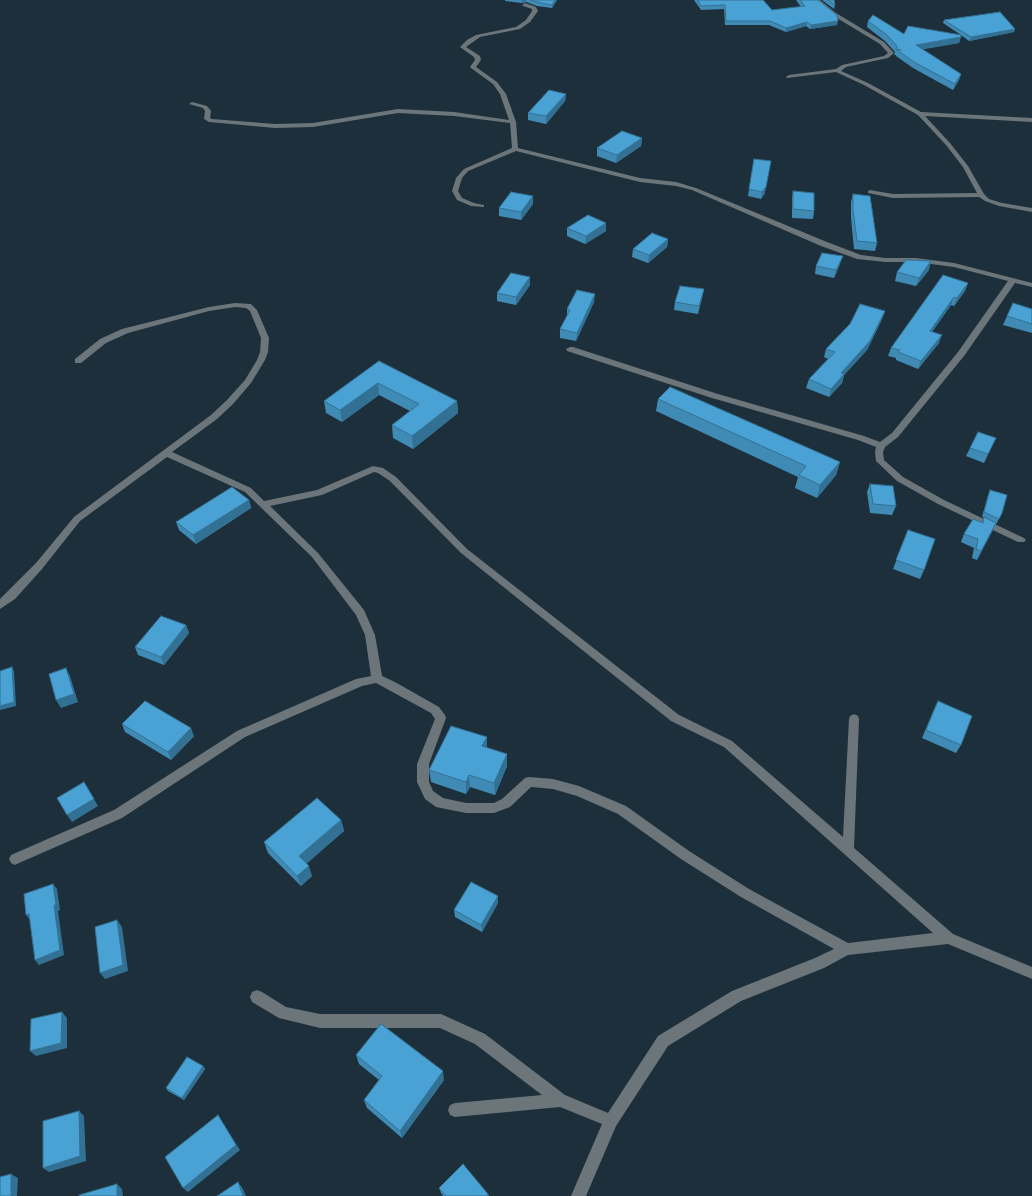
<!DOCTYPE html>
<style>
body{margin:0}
canvas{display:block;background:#1c2f3a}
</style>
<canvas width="1032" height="1196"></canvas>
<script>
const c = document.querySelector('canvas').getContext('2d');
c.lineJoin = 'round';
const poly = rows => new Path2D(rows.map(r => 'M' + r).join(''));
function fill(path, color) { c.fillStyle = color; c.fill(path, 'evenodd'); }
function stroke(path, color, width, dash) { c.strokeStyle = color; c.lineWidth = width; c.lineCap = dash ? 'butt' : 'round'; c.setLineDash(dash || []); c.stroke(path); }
const minor = poly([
 [814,0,820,0,836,13,884,42,894,53,888,58,846,67,841,71,868,83,921,112,1032,118,1032,122,925,116,950,143,968,166,984,194,989,199,1002,203,1032,208,1032,212,999,206,985,201,979,197,893,198,868,193,868,191,870,190,893,194,977,193,963,167,946,145,918,115,864,85,836,72,787,78,786,77,789,75,836,69,842,65,884,56,888,53,880,44,832,15,814,0],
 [525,3,536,7,538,11,530,22,520,29,480,37,466,47,480,56,481,60,476,67,497,82,506,94,516,122,518,148,640,178,676,182,696,188,827,242,861,255,885,258,916,258,954,263,1032,283,1032,287,1015,283,964,356,898,437,885,447,883,452,884,460,903,477,944,500,1024,538,1026,540,1024,542,1018,542,938,504,897,481,876,461,875,452,876,447,858,440,712,398,567,351,566,349,570,347,573,347,718,394,864,436,880,442,892,433,958,352,1008,281,954,267,916,262,885,262,857,259,821,246,692,190,676,186,640,182,516,151,468,171,462,178,458,191,462,198,474,203,484,205,484,207,471,206,457,200,452,191,456,178,464,169,512,148,510,123,454,116,398,113,313,127,275,128,209,122,204,119,205,111,203,108,189,104,192,102,207,106,211,111,210,118,212,119,275,124,313,123,398,109,454,112,509,120,500,94,493,84,471,68,470,67,475,60,474,57,460,47,467,40,476,35,516,27,526,20,532,11,532,9,523,6,522,5,525,3],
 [235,303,251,304,257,310,269,338,268,352,265,360,251,383,233,404,217,419,172,452,251,488,264,501,317,490,373,466,383,468,396,477,467,549,679,715,732,741,843,837,849,719,850,716,854,714,858,716,859,719,854,848,953,934,1032,967,1032,979,948,944,848,955,824,968,741,1001,668,1046,616,1126,586,1196,571,1196,602,1124,560,1107,455,1117,450,1115,448,1110,450,1105,455,1103,542,1095,475,1044,440,1028,320,1028,279,1018,252,1002,250,997,252,992,257,990,262,992,286,1007,320,1014,441,1014,485,1034,565,1095,608,1113,658,1036,732,991,815,958,834,949,741,897,681,859,618,814,577,796,553,789,531,787,510,807,494,813,466,813,436,807,425,799,417,782,417,764,435,719,431,713,376,683,362,686,245,737,122,818,19,863,15,865,11,863,9,859,11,855,114,810,237,731,356,679,371,676,365,635,356,615,312,557,245,492,167,457,80,521,42,569,15,599,0,609,0,599,36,563,74,517,211,415,227,400,245,380,257,360,260,352,261,338,250,311,246,308,235,307,209,311,128,333,106,343,81,363,75,363,75,359,100,339,122,329,209,307,235,303],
 [374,472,378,473,390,481,461,553,671,721,724,747,933,933,848,943,749,889,689,851,626,806,579,786,553,779,529,777,525,778,502,799,494,803,466,803,443,798,433,791,429,782,429,764,446,718,445,715,439,707,395,682,382,676,375,635,364,610,318,553,270,506,322,495,374,472]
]);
const wall = poly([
 [505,0,557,0,552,8,537,6,526,2,522,3,505,1],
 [694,0,763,0,772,10,801,7,796,0,818,0,837,25,810,29,806,26,786,32,769,25,725,25,724,9,701,10],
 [822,0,834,0,835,5,834,9],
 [944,20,1015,29,1014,32,969,41,961,35,959,43,922,49,961,74,959,80,953,90,913,68,896,56,896,55,894,55,895,52,885,41,867,27,868,21,904,34,961,35,943,23],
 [566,94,565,101,546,124,528,120,528,113],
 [642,138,641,146,616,163,597,156,597,148],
 [754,159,765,193,761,199,748,196],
 [793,191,814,211,813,219,792,218,792,199],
 [853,194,877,243,875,251,854,249,851,218,851,202],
 [533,204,521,220,499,216,499,208],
 [606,223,606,231,585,244,567,236,567,228],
 [668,239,667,247,648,263,632,257,633,249],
 [840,264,834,278,815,274,816,266],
 [929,270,916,286,895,281,897,272],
 [968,283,965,291,954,306,951,305,932,332,939,343,918,369,896,360,896,358,888,356,891,348],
 [530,285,516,305,497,301,497,293],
 [704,289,702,298,698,314,674,310,675,302],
 [594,302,576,341,560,338,560,329,567,316,567,309],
 [1032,309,1032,333,1003,325,1007,316],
 [885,311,882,319,867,350,844,375,842,383,829,397,806,388,809,379,828,359,824,357,826,349,850,324],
 [379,361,457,401,458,413,413,449,393,438,392,425,410,411,379,395,342,422,326,413,324,401],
 [658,399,840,462,836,475,817,498,795,488,798,477,656,411],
 [992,446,984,463,966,456,970,448],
 [870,484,896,506,892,515,870,513,867,492],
 [990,490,1002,513,977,560,972,558,974,548,961,542,964,534,982,522,984,517,982,517,988,495],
 [249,500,251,508,196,544,179,530,176,522],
 [908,530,924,570,920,579,893,569],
 [186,625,189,633,164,665,138,655,135,647],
 [938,701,961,745,956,753,922,738,934,709],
 [122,724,194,736,171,760,125,732],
 [487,748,507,766,495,795,470,787,466,794,431,782,429,770],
 [341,820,344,831,306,863,312,876,301,886,268,853,264,842],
 [498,903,482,932,455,917,454,910],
 [356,1055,444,1080,402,1138,367,1108,364,1100,379,1080,359,1064],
 [203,1066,205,1069,184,1100,168,1091,166,1088],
 [439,1188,488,1194,489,1196,443,1196,441,1193]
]);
const shadedWall = poly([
 [522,0,526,0,526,2,522,3],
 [555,0,557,0,552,8,552,5],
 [838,21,837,25,810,29,811,25],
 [807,22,806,26,786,32,786,28],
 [1015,29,1014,32,969,41,971,37],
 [961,37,959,43,914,51,916,45],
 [961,74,959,80,953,90,955,84],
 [566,94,565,101,546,124,546,116],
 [642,138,641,146,616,163,617,155],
 [766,187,765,193,761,199,762,192],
 [533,196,533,204,521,220,521,212],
 [606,223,606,231,585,244,586,236],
 [668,239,667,247,648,263,649,255],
 [843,256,840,264,834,278,836,270],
 [931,261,929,270,916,286,919,278],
 [530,277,530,285,516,305,516,297],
 [968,283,965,291,954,306,957,298],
 [704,289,702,298,698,314,699,306],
 [595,294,594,302,576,341,577,333],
 [954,297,951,305,927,339,930,331],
 [885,311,882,319,867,350,844,375,842,383,829,397,831,389,841,373],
 [942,335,939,343,918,369,921,361],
 [378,383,379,395,342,422,340,410],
 [457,401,458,413,413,449,412,436],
 [840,462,836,475,817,498,820,485],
 [249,500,251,508,196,544,193,535],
 [996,523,992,531,977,560,981,551],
 [186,625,189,633,164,665,161,657],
 [12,667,14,671,16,706,0,710,0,706],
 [66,668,70,676,78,702,61,708,56,700],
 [191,728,194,736,171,760,168,752],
 [487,737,487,749,482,746],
 [507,754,507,766,495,795,494,783],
 [469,775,470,787,466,794,466,782],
 [94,799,98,806,72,822,67,815],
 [341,820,344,831,303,867,299,856],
 [309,866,312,876,301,886,297,876],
 [53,884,57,889,60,910,58,911,64,955,39,965,35,960,54,905],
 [498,896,498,903,482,932,481,925],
 [29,914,30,920,26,915],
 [117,920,122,927,128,971,105,979,100,973],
 [62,1012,67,1018,67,1048,36,1056,30,1051],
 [203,1066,205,1069,184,1100,182,1098],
 [443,1071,444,1080,402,1138,400,1131],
 [79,1111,84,1116,86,1161,49,1172,43,1168],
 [218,1115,240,1150,188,1192,183,1188],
 [11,1174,18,1178,17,1196,11,1196],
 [238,1182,243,1189,246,1196,243,1196],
 [117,1184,122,1189,123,1196,117,1196]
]);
const building = poly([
 [531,0,555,0,552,5,537,2,531,0],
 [698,0,763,0,772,10,805,6,800,0,818,0,837,15,838,21,811,25,807,22,786,28,770,21,726,21,725,5,701,6,698,0],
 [828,0,834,0,835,5,828,0],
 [1000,12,1015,29,971,37,944,20,1000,12],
 [873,15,904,34,908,26,961,35,961,37,916,45,961,74,955,84,914,62,897,50,901,50,896,49,897,46,887,35,868,21,873,15],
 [549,90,566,94,546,116,528,113,549,90],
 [622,131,642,138,617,155,597,148,622,131],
 [754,159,771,161,766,187,762,192,749,189,754,159],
 [793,191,814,193,814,211,793,209,793,191],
 [511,192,533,196,521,212,499,208,511,192],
 [853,194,870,196,877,243,857,241,853,210,853,194],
 [588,215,606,223,586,236,567,228,588,215],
 [652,233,668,239,649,255,633,249,652,233],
 [822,253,843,256,836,270,816,266,822,253],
 [906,260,931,261,919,278,897,272,906,260],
 [511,273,530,277,516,297,497,293,511,273],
 [943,275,968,283,957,298,954,297,930,331,942,335,921,361,898,352,900,350,891,348,943,275],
 [680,286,704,289,699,306,675,302,680,286],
 [577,290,595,294,577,333,560,329,570,310,567,309,577,290],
 [1013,303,1032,309,1032,324,1007,316,1013,303],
 [860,304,885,311,870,341,841,373,844,374,831,389,809,379,835,352,826,349,850,324,860,304],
 [379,361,457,401,412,436,392,425,419,404,378,383,340,410,324,401,379,361],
 [670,387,840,462,820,485,799,475,806,466,658,399,670,387],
 [978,432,996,438,988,454,970,448,978,432],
 [870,484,893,486,896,506,873,504,870,484],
 [232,487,249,500,193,535,176,522,232,487],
 [990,490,1007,495,1002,513,999,519,984,512,990,490],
 [984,517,996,523,981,551,976,549,978,539,964,534,973,519,983,523,984,517],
 [908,530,935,539,924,570,896,560,908,530],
 [161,616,186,625,161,657,135,647,161,616],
 [12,667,14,702,0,706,0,671,12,667],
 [66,668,74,694,56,700,49,674,66,668],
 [145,701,191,728,168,752,122,724,145,701],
 [938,701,972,716,961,745,926,730,938,701],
 [451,726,487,737,482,746,507,754,494,783,469,775,466,782,429,770,451,726],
 [84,782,94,799,67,815,57,798,84,782],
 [317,798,341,820,299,856,309,866,297,876,264,842,317,798],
 [471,882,498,896,481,925,454,910,471,882],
 [53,884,56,905,54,905,60,950,35,960,29,914,26,915,24,894,53,884],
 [117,920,123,965,100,973,95,927,117,920],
 [62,1012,61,1043,30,1051,31,1019,62,1012],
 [381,1024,443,1071,400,1131,364,1100,382,1076,356,1055,381,1024],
 [187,1057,203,1066,182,1098,166,1088,187,1057],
 [79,1111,80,1156,43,1168,43,1121,79,1111],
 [218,1115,236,1145,183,1188,165,1157,218,1115],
 [463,1164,488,1194,486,1196,446,1196,439,1188,463,1164],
 [11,1174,11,1196,0,1196,0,1177,11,1174],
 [238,1182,243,1196,217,1196,238,1182],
 [117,1184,117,1196,79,1196,79,1195,117,1184]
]);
fill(minor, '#6b757a');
fill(wall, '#3f8bb5');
fill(shadedWall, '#337194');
fill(building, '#49a2d3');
stroke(building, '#337194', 1);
</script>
